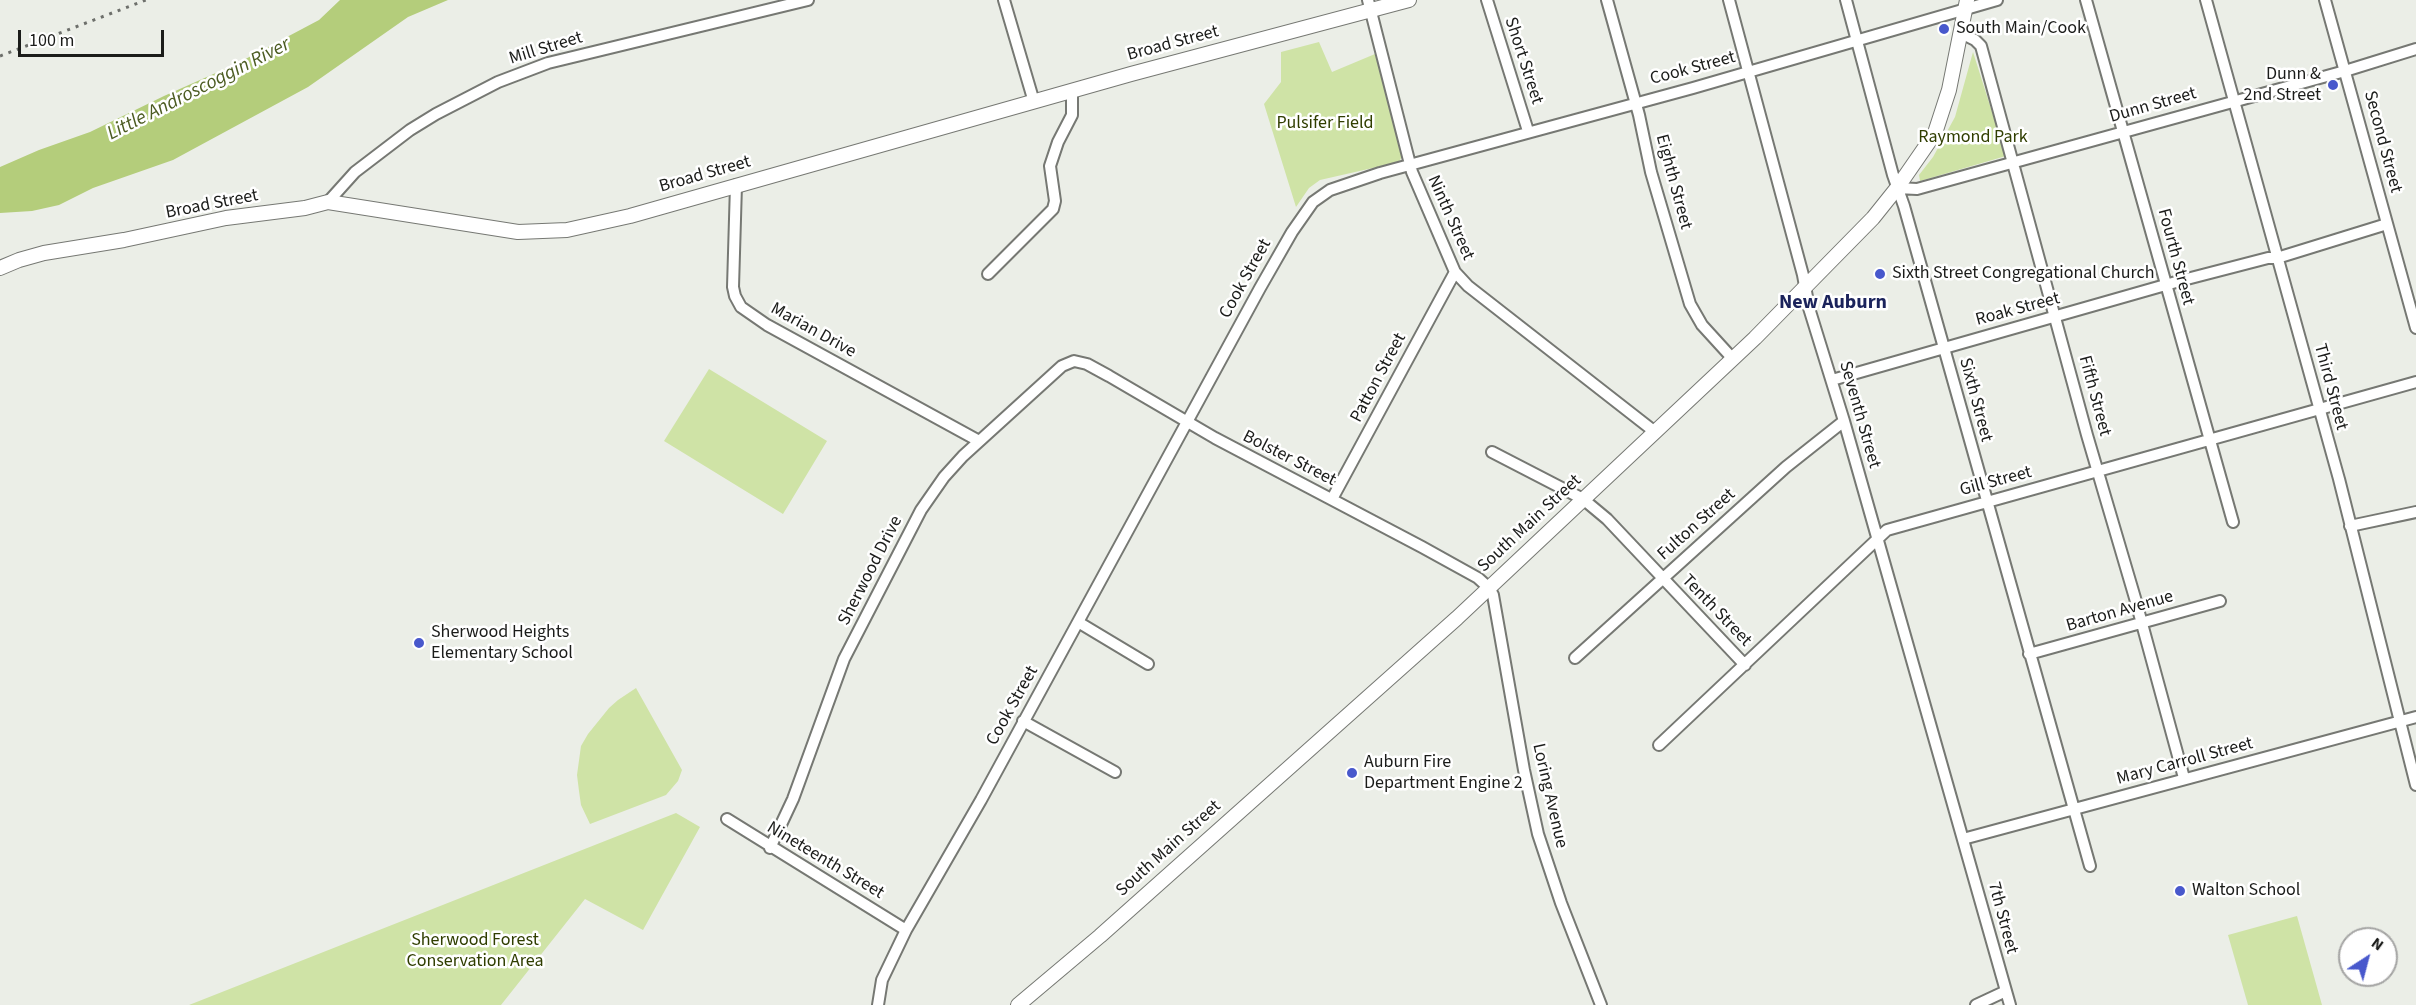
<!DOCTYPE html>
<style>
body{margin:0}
#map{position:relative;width:2416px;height:1005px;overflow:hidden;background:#ebeee7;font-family:"Source Sans 3",sans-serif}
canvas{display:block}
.north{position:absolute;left:2338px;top:927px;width:60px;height:60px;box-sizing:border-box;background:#fff;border:2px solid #a4a4a3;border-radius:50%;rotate:36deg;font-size:16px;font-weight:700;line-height:24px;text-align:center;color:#1b1c1a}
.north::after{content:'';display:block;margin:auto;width:21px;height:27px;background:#4858cc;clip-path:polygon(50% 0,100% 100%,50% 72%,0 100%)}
.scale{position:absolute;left:18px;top:30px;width:146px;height:27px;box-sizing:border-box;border:3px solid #1b1c1a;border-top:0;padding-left:8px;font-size:18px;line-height:21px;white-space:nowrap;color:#1b1c1a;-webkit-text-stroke:4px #fff;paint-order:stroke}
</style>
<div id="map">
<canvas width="2416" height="1005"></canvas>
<div class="north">N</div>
<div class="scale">100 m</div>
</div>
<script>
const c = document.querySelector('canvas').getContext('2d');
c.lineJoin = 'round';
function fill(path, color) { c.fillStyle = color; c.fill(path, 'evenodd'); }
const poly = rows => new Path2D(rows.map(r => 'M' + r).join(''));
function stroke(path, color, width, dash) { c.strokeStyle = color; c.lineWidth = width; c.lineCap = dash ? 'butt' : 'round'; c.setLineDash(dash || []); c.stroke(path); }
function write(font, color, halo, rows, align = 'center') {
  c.font = font + ' "Source Sans 3",sans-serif'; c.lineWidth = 5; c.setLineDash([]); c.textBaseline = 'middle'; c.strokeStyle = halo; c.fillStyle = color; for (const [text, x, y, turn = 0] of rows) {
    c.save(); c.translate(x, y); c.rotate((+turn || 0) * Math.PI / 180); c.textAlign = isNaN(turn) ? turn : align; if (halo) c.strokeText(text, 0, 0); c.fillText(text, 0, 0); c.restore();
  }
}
const green = poly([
 [1319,42,1332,72,1375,54,1403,154,1399,162,1320,180,1309,188,1296,207,1264,104,1281,82,1281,52],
 [1973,52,2006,156,1920,181,1919,175,1933,157,1955,117],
 [709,369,827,441,783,514,664,441],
 [636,688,682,770,678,781,666,795,590,824,581,805,579,791,577,775,581,746,588,734,609,708,618,700],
 [676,813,700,827,643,930,585,899,501,1005,189,1005],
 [2297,916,2322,1005,2248,1005,2228,935]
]);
const water = poly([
 [340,0,448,0,408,17,308,87,173,160,93,188,59,205,32,211,0,213,0,167,39,150,90,132,164,96,236,64,319,20]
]);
const minor = poly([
 [1004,0,1034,102],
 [1368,0,1412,172,1455,272,1468,286,1655,432],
 [1487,0,1528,131],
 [1607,0,1639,115,1651,172,1690,304,1702,325,1733,359],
 [1729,0,1803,275,1809,308,1844,421,2010,1005],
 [1846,0,1893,175,1904,206,2090,866],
 [2086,0,2233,522],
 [2206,0,2339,479,2416,785],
 [2325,0,2416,328],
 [1961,33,1975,40,1981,46,2087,435,2135,598,2184,778],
 [736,185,733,287,735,296,741,307,767,325,979,441],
 [1897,188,1917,189,2345,71,2416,49],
 [328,202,355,172,410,130,436,114,498,82,548,63,808,0],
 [988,274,1053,209,1055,201,1050,166,1058,142,1072,115,1072,91],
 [1832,380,2183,280,2268,258,2277,258,2387,224],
 [1492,452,1583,499,1607,519,1745,665],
 [1332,499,1455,272],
 [2350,526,2416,512],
 [1078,622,1148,664],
 [2029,654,2220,601],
 [1575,658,1786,467,1844,421],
 [1023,721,1115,772],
 [1659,745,1887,530,2416,382],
 [727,819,906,930],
 [1963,839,2416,717],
 [770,848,793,799,844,659,921,510,944,477,963,456,1062,366,1074,361,1087,364,1109,376,1215,438,1422,547,1478,578,1489,588,1493,595,1524,770,1538,834,1561,903,1601,1005],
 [878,1005,882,980,906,930,981,800,1260,288,1292,232,1313,202,1330,190,1380,173,1693,88,1997,0],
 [1976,1005,2006,991]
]);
const tertiary = poly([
 [0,268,19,260,44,253,124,240,226,218,305,208,328,202,518,232,567,230,630,216,1131,74,1409,0],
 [1018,1005,1100,936,1457,618,1755,338,1873,218,1897,188,1935,133,1949,90,1967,0]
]);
const rail = poly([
 [0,56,146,0]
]);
const markers = [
 [1944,29,6,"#4858cc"],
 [2333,85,6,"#4858cc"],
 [1880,274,6,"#4858cc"],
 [419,643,6,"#4858cc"],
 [1352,773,6,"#4858cc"],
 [2180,891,6,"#4858cc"]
];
const poiNames = [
 ["South Main/Cook",1956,29],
 ["Dunn &",2321,75,"right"],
 ["2nd Street",2321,96,"right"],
 ["Sixth Street Congregational Church",1892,274],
 ["Sherwood Heights",431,633],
 ["Elementary School",431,654],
 ["Auburn Fire",1364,763],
 ["Department Engine 2",1364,784],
 ["Walton School",2192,891]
];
const streetNames = [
 ["Broad Street",1173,44,-15],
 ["Mill Street",546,49,-17],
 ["Short Street",1523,61,72],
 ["Cook Street",1693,69,-15],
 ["Dunn Street",2153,106,-16],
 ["Second Street",2382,142,75],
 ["Broad Street",705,175,-16],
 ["Eighth Street",1673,182,75],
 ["Broad Street",212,205,-11],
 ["Ninth Street",1450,218,66],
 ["Fourth Street",2175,257,75],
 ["Cook Street",1246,279,-61],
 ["Roak Street",2018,310,-15],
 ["Marian Drive",813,331,29],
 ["Patton Street",1379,378,-62],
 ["Third Street",2330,387,75],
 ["Fifth Street",2094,396,75],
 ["Sixth Street",1975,400,75],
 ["Seventh Street",1859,415,74],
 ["Bolster Street",1289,459,27],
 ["Gill Street",1996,482,-15],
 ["South Main Street",1530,524,-43],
 ["Fulton Street",1697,525,-42],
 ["Sherwood Drive",871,571,-63],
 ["Tenth Street",1716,611,46],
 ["Barton Avenue",2120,612,-16],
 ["Cook Street",1013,706,-61],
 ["Mary Carroll Street",2185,762,-15],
 ["Loring Avenue",1549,796,77],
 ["South Main Street",1169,849,-42],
 ["Nineteenth Street",825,861,31],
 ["7th Street",2002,918,75]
];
const parkNames = [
 ["Pulsifer Field",1325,124],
 ["Raymond Park",1973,138],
 ["Sherwood Forest",475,941],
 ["Conservation Area",475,962]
];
const waterNames = [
 ["Little Androscoggin River",199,90,-27]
];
const neighbourhoodNames = [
 ["New Auburn",1833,304]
];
fill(green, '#cfe3a6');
fill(water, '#b4cd7b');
stroke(minor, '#767873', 14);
stroke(tertiary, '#767873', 16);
stroke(minor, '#fff', 10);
stroke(tertiary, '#fff', 14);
stroke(rail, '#6d6f6b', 3, [3, 6]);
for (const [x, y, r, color] of markers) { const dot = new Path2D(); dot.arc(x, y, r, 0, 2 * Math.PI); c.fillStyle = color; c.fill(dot); stroke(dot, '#fff', 2); }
write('18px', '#1b1c1a', '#fff', poiNames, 'left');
write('18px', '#1b1c1a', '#fff', streetNames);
write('18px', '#303e00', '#fff', parkNames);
write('italic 20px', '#4c5c22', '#fff', waterNames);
write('bold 20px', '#1b235b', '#fff', neighbourhoodNames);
</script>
